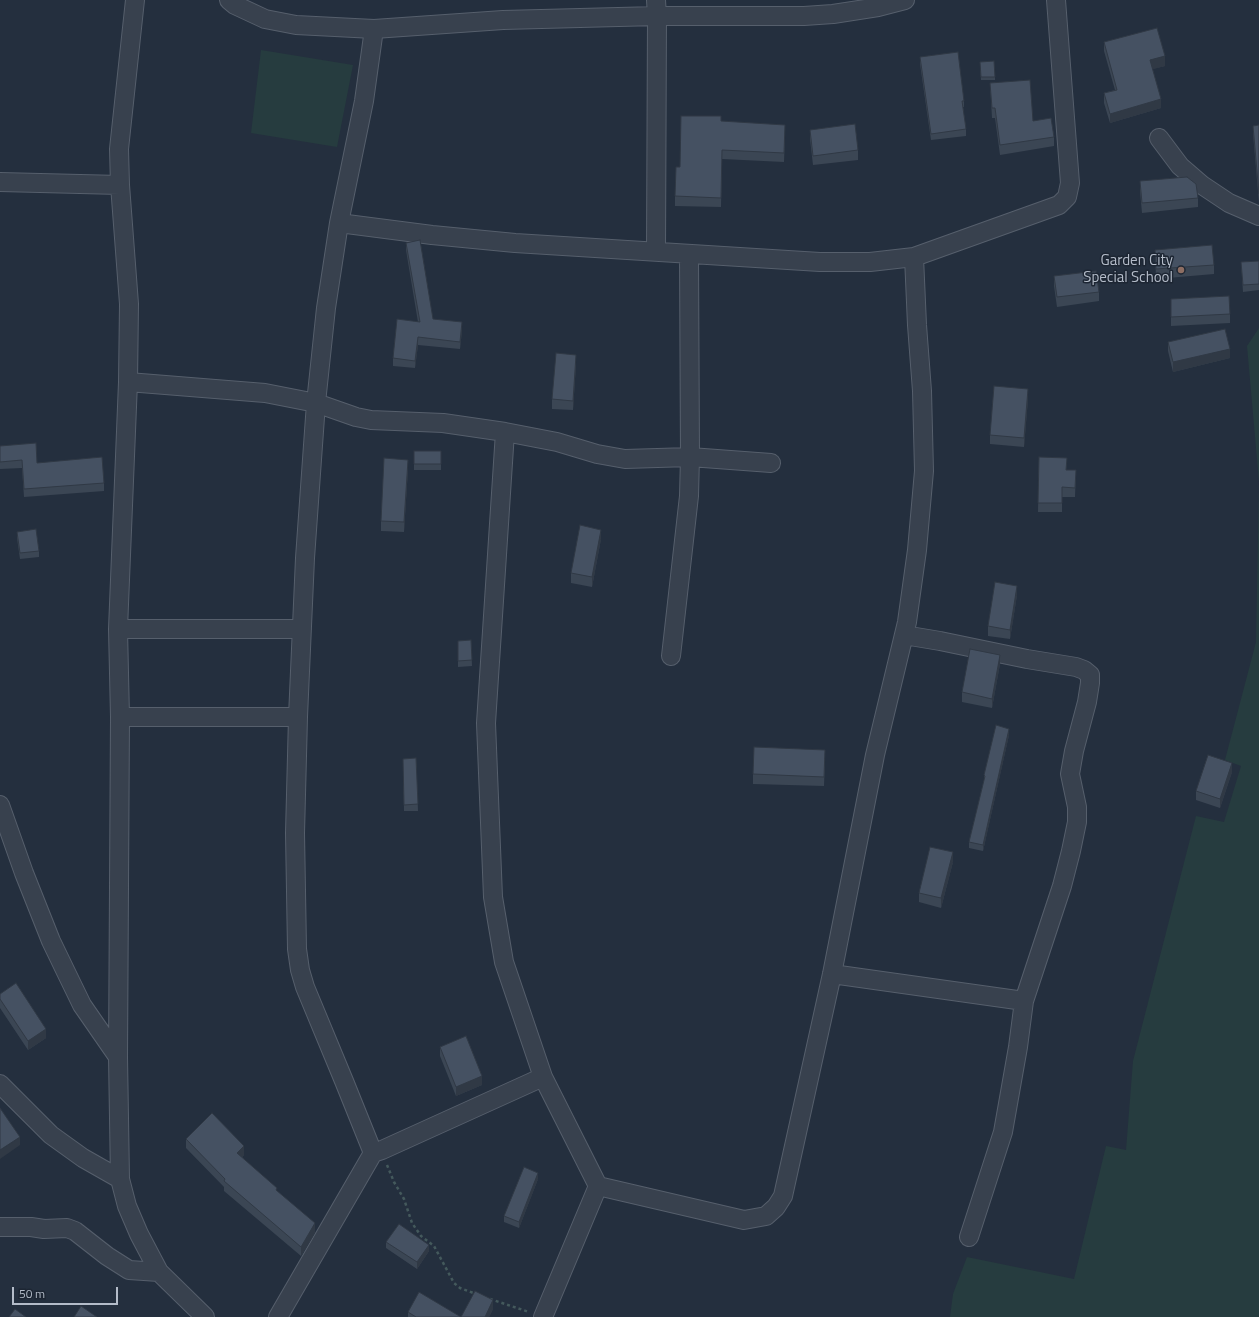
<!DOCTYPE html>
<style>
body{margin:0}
#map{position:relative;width:1259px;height:1317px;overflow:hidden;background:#242f3e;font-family:"Titillium Web",sans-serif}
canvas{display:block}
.scale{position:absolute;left:12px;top:1287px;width:106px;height:18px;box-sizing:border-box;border:2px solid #b4bcc9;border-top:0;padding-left:5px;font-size:12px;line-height:14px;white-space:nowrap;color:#b4bcc9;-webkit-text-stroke:3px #1d2633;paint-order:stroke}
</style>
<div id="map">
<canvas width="1259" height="1317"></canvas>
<div class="scale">50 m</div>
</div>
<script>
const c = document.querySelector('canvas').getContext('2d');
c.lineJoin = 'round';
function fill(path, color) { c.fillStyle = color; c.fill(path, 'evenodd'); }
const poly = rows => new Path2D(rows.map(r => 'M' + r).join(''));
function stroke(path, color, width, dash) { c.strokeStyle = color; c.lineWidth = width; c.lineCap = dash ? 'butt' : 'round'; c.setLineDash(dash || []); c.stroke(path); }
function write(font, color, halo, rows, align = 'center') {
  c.font = font + ' "Titillium Web",sans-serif'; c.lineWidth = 3; c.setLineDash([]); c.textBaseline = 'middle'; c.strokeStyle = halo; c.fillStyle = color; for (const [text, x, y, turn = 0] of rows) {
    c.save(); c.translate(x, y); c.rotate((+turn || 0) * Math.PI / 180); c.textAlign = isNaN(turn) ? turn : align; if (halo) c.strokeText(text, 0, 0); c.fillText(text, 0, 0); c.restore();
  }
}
const green = poly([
 [261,50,353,65,337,147,251,133],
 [1259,328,1259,1317,950,1317,953,1294,967,1257,1074,1279,1106,1146,1126,1150,1133,1061,1196,816,1224,822,1241,766,1225,760,1256,642,1259,482,1247,346]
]);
const path = poly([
 [387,1165,394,1182,404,1199,412,1223,421,1236,434,1246,454,1283,460,1288,476,1294],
 [490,1299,529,1312]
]);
const minor = poly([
 [135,0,119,149,120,185,129,304,128,382,118,629,120,717,118,1057,120,1179,127,1206,139,1234,159,1272,205,1317],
 [229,0,235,5,265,19,296,25,374,29,503,20,657,16,804,16,833,14,878,7,905,0],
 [1159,138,1180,166,1202,185,1229,203,1259,216],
 [0,182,120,185],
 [339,223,432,235,515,243,820,262,870,262,914,257,1059,205,1067,197,1070,183,1056,0],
 [656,251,657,16,656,0],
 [128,382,265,393,316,403,356,417,371,420,443,423,505,432,557,442,597,454,625,459,690,457,771,463],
 [505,432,486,723,493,897,504,962,543,1077,598,1186,744,1220,766,1216,776,1207,783,1196,832,974,875,755,907,622,917,550,924,471,922,391,917,325,914,257],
 [118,629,302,629],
 [904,635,940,641,1027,659,1076,667,1084,670,1090,675,1090,683,1087,702,1074,751,1070,774,1077,807,1077,822,1071,851,1062,886,1024,1001,1018,1047,1003,1132,969,1237],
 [671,656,689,496,690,457,689,254],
 [120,717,298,717],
 [0,805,24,873,51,941,65,970,82,1005,118,1057],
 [832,974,1024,1001],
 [0,1084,51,1135,83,1158,120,1179],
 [373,1153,344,1081,305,987,300,970,297,949,295,833,298,717,305,558,316,403,326,308,339,223,364,101,374,29],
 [0,1227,31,1227,44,1229,67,1228,75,1231,107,1256,129,1270,159,1272],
 [278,1317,373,1153,382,1150,543,1077],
 [543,1317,598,1186]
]);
const wall = poly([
 [1104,42,1165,66,1152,69,1161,108,1110,123,1104,103,1104,93,1115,90,1104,51],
 [920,57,964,101,964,107,963,107,966,129,966,136,931,140,920,64],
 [980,62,995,77,995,80,981,80],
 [990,83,1033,121,1054,137,1054,146,1000,155,995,118,992,118],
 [721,121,785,134,784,162,722,159,721,207,675,206,675,196,680,167],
 [1259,125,1259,203,1253,134,1253,126],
 [810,130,858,150,858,160,813,165,810,139],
 [1140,181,1198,198,1198,207,1142,213,1140,191],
 [406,243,433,319,462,330,460,349,418,345,415,368,393,366,393,358,418,322,406,250],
 [1155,250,1214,265,1214,274,1156,279],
 [1259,261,1259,290,1243,292,1241,262],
 [1054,276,1099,292,1099,301,1057,307,1054,286],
 [1171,299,1230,314,1230,323,1171,326],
 [1168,342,1230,358,1173,372,1168,351],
 [576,364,573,410,552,409,552,399],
 [1028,399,1024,447,990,444,990,435],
 [0,446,37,463,104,483,104,491,24,497,22,468,0,469],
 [414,451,441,451,441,470,414,470],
 [1039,457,1067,470,1076,470,1075,497,1062,497,1062,512,1038,512],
 [408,469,404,532,381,531,381,521],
 [17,532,39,551,39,557,20,559,17,538],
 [601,539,592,587,571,583,571,573],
 [1017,595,1010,639,988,636,988,626],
 [471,640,472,666,458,667,458,641],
 [1000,664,992,708,962,702,962,692],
 [1009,735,983,851,969,848,969,842,984,782,984,775],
 [416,758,418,811,404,811,403,759],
 [825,759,824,786,753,784,753,774],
 [1232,772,1220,808,1196,800,1196,791],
 [953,862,941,908,919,902,919,893],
 [0,994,46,1038,28,1050,0,1008],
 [440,1047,482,1085,456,1096,440,1056],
 [186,1139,244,1155,242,1157,277,1191,315,1233,301,1256,224,1191,224,1187,186,1148],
 [538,1179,519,1228,504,1222,504,1216],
 [386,1242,429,1251,417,1269,386,1248],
 [493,1309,489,1317,408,1317,408,1312,461,1317]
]);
const shadedWall = poly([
 [1165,56,1165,66,1150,70,1150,60],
 [1161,99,1161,108,1110,123,1110,114],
 [785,125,785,134,784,162,784,153],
 [462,322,462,330,460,349,460,342],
 [418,337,418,345,415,368,415,361],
 [1230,349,1230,358,1173,372,1173,362],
 [576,355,576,364,573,410,573,401],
 [1028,389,1028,399,1024,447,1024,438],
 [408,460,408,469,404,532,404,522],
 [601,530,601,539,592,587,592,577],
 [1017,586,1017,595,1010,639,1010,630],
 [1000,655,1000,664,992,708,992,699],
 [1009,729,1009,735,983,851,983,845],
 [1232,763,1232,772,1220,808,1220,799],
 [953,852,953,862,941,908,941,898],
 [46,1029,46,1038,28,1050,28,1041],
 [482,1076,482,1085,456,1096,456,1087],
 [20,1137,20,1145,0,1159,0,1150],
 [244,1146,244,1155,237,1162,237,1153],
 [538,1173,538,1179,519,1228,519,1222],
 [315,1223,315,1233,301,1256,301,1247],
 [429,1245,429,1251,417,1269,417,1262],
 [493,1300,493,1309,489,1317,485,1317]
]);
const building = poly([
 [1157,28,1165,56,1150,60,1161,99,1110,114,1104,93,1117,90,1104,42,1157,28],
 [958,52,964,101,962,101,966,129,931,134,920,57,958,52],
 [994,61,995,77,981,77,980,62,994,61],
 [1030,80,1033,121,1051,118,1054,137,1000,145,995,108,992,108,990,83,1030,80],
 [681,116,721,116,721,121,785,125,784,153,722,150,721,198,675,196,676,167,680,167,681,116],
 [855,124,858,150,813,156,810,130,855,124],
 [1259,125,1259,194,1253,126,1259,125],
 [1187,177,1196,184,1198,198,1142,203,1140,181,1187,177],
 [420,240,433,319,462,322,460,342,418,337,415,361,393,358,397,319,420,322,406,243,420,240],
 [1212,245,1214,265,1156,269,1155,250,1212,245],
 [1259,261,1259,284,1243,285,1241,262,1259,261],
 [1096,271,1099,292,1057,297,1054,276,1096,271],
 [1229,296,1230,314,1171,317,1171,299,1229,296],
 [1225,329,1230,349,1173,362,1168,342,1225,329],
 [556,353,576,355,573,401,552,399,556,353],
 [994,386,1028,389,1024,438,990,435,994,386],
 [36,443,37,463,102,457,104,483,24,489,22,460,0,462,0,446,36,443],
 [414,451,441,451,441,464,414,464,414,451],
 [1039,457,1067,458,1066,470,1076,470,1075,488,1062,487,1062,503,1038,503,1039,457],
 [384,458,408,460,404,522,381,521,384,458],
 [580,525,601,530,592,577,571,573,580,525],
 [36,529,39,551,20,553,17,532,36,529],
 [995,582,1017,586,1010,630,988,626,995,582],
 [471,640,472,660,458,661,458,641,471,640],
 [970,649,1000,655,992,699,962,692,970,649],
 [996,725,1009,729,983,845,969,842,985,776,984,775,996,725],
 [754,747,825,750,824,777,753,774,754,747],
 [1208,755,1232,763,1220,799,1196,791,1208,755],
 [416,758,418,804,404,805,403,759,416,758],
 [930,847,953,852,941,898,919,893,930,847],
 [16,983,46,1029,28,1041,0,999,0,994,16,983],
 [466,1036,482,1076,456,1087,440,1047,466,1036],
 [0,1108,20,1137,0,1150,0,1108],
 [212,1113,244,1146,237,1153,277,1188,276,1190,315,1223,301,1247,224,1181,225,1179,186,1139,212,1113],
 [524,1167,538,1173,519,1222,504,1216,524,1167],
 [399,1224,429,1245,417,1262,386,1242,399,1224],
 [475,1291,493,1300,485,1317,416,1317,408,1312,419,1292,461,1317,475,1291],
 [81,1306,97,1317,74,1317,81,1306],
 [15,1309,26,1317,9,1317,15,1309]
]);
const markers = [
 [1181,270,4,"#8d6e63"]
];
const poiNames = [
 ["Garden City",1173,261],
 ["Special School",1173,278]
];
fill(green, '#263c3f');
stroke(minor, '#565f6c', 20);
stroke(path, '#44595c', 2.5, [3, 3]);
stroke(minor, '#38414e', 18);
fill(wall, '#3b4654');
fill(shadedWall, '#303945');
fill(building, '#455162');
stroke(building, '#303945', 1);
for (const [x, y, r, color] of markers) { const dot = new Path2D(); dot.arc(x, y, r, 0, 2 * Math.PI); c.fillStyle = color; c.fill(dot); stroke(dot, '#1d2633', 1.5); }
write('15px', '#b4bcc9', '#1d2633', poiNames, 'right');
</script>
